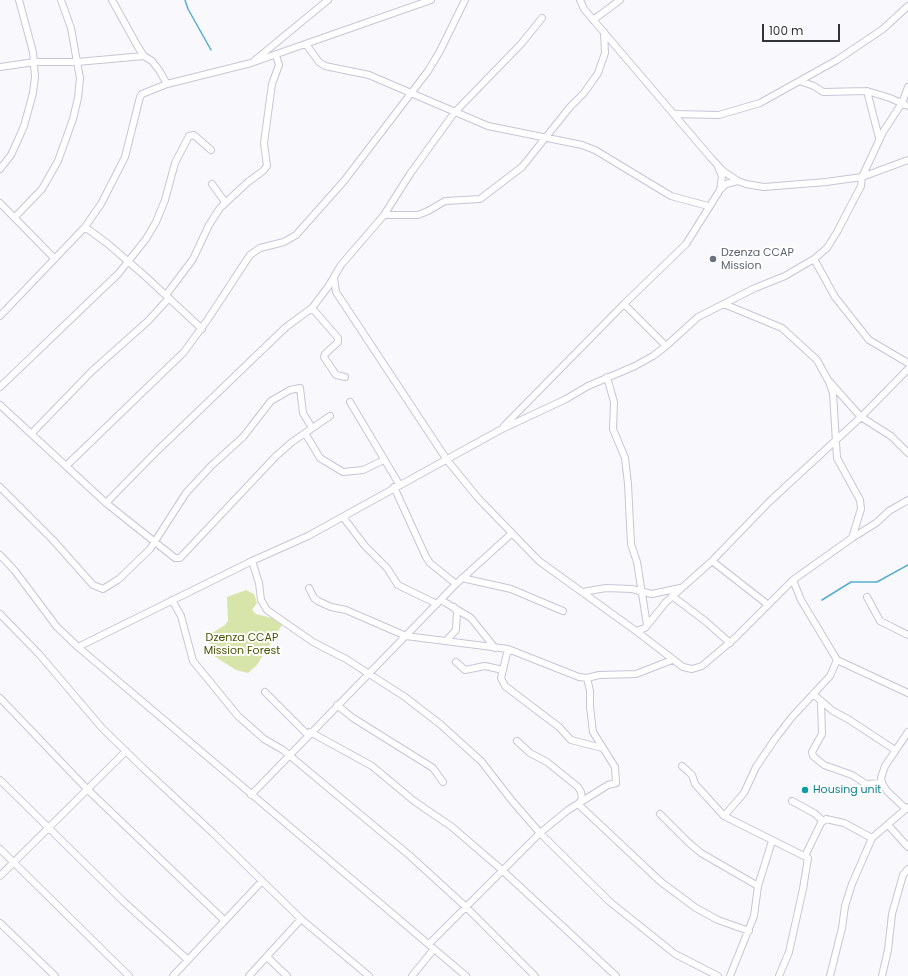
<!DOCTYPE html>
<style>
body{margin:0}
#map{position:relative;width:908px;height:976px;overflow:hidden;background:#f9f9fd;font-family:Poppins,sans-serif}
canvas{display:block}
.scale{position:absolute;left:762px;top:24px;width:78px;height:18px;box-sizing:border-box;border:2px solid #323239;border-top:0;padding-left:5px;font-size:12px;line-height:14px;white-space:nowrap;color:#323239;-webkit-text-stroke:3px #fff;paint-order:stroke}
</style>
<div id="map">
<canvas width="908" height="976"></canvas>
<div class="scale">100 m</div>
</div>
<script>
const c = document.querySelector('canvas').getContext('2d');
c.lineJoin = 'round';
function fill(path, color) { c.fillStyle = color; c.fill(path, 'evenodd'); }
const poly = rows => new Path2D(rows.map(r => 'M' + r).join(''));
function stroke(path, color, width, dash) { c.strokeStyle = color; c.lineWidth = width; c.lineCap = dash ? 'butt' : 'round'; c.setLineDash(dash || []); c.stroke(path); }
function write(font, color, halo, rows, align = 'center') {
  c.font = font + ' Poppins,sans-serif'; c.lineWidth = 4; c.setLineDash([]); c.textBaseline = 'middle'; c.strokeStyle = halo; c.fillStyle = color; for (const [text, x, y, turn = 0] of rows) {
    c.save(); c.translate(x, y); c.rotate((+turn || 0) * Math.PI / 180); c.textAlign = isNaN(turn) ? turn : align; if (halo) c.strokeText(text, 0, 0); c.fillText(text, 0, 0); c.restore();
  }
}
const green = poly([
 [246,590,254,594,257,603,252,610,256,614,272,618,282,625,257,665,248,673,236,670,214,656,207,636,225,625,228,621,227,597]
]);
const stream = poly([
 [185,0,188,9,211,50],
 [822,600,851,582,877,582,908,565]
]);
const minor = poly([
 [112,0,138,47,144,56,152,61,159,70,167,84],
 [580,0,584,9,711,158,723,171,738,181,746,184,764,187,826,182,862,177,908,160],
 [593,20,620,0],
 [306,44,319,62,325,66,369,75,488,126,582,145,595,150,671,196,708,206],
 [254,61,328,0],
 [0,67,35,62,77,62,144,56],
 [800,81,814,86,823,92,867,91,890,98,908,106],
 [867,91,879,138],
 [675,114,719,115,760,103,837,60,883,29,908,6],
 [718,167,722,176,720,190],
 [0,169,11,155,17,142,24,126,33,93,35,77,33,52,19,0],
 [212,184,225,202],
 [0,203,54,258],
 [384,215,418,215,428,211,445,201,480,199,522,167,570,107,584,93,598,73,605,53,604,32],
 [15,217,42,189,58,161,73,119,78,98,80,78,77,62,71,28,61,0],
 [85,227,108,244,145,276,202,329],
 [814,259,835,297,869,340,908,363],
 [334,278,336,292,447,460,478,498,539,561,636,631,645,628,666,602,712,561,769,502,861,417,908,369],
 [166,295,193,259,209,225,220,208,248,182,263,171,267,166,264,143,272,84,279,65,276,55],
 [624,304,666,346],
 [724,304,782,328,817,360,828,380,861,417,891,436,908,453],
 [312,308,338,338,338,342,325,354,324,357,336,375,345,377],
 [0,316,85,227,101,204,125,157,140,97,142,94,167,84,251,63,431,0],
 [607,377,614,402,613,429,625,458,628,484,631,544,637,562,647,625],
 [829,382,833,393,837,458,860,500,861,509,852,538],
 [0,387,118,274,146,239,156,222,165,200,175,163,189,136,194,135,211,150],
 [350,402,399,484],
 [0,405,106,503,175,558,180,558,276,456,292,442,330,416],
 [504,426,624,304,686,244,720,190,726,184,738,181],
 [32,433,92,371,148,321,169,298],
 [305,433,320,458,343,472,363,470,384,460],
 [67,465,184,352,208,319,250,255,260,248,284,242,296,235,344,181,428,71,440,51,465,0],
 [0,487,53,540,93,585,103,589,119,579,150,549,186,493,211,466,243,437,271,401,290,390,300,388,303,413,312,428],
 [394,487,426,557,430,563,456,584],
 [106,503,157,451,286,327,312,308,328,287,341,265,384,215,410,174,454,113,521,44,542,18],
 [343,517,365,546,387,568,398,585,437,604],
 [0,555,15,571,57,627,78,647,466,976],
 [252,561,259,583,261,600,267,610,313,642,346,659,405,697,440,724,481,761,513,802,540,833,610,902,675,954,718,976],
 [712,561,767,604],
 [462,578,511,589,563,611],
 [793,580,801,600,837,660,908,693],
 [309,588,314,598,318,601,331,607,346,610,406,636,508,649,579,677,587,678,599,675,636,674,672,660],
 [583,592,606,588,632,589,652,594,680,588],
 [672,596,704,620,730,643],
 [867,597,880,621,908,635],
 [172,600,181,616,193,661,238,716,264,739,283,750,409,855,465,906,535,976],
 [441,600,471,618,495,648],
 [0,614,39,654,102,728,142,767,213,833,301,919,369,976],
 [636,631,683,667,692,669,702,666,735,638,793,580,852,538,876,523,889,511,908,500],
 [446,641,456,630,457,612,454,607],
 [78,647,252,561,308,536,500,430,566,399,588,386,635,366,653,356,666,346,698,317,755,288,785,276,814,259,827,248,837,232,861,186,862,177,883,132,902,103,908,87],
 [508,649,501,678,505,686,559,727,571,740,602,748],
 [456,662,465,670,485,666,503,670],
 [265,692,308,735],
 [813,694,833,711,848,719,895,750],
 [0,698,88,790,224,920],
 [821,702,822,734,812,752,813,756,824,765,852,775,866,784,882,783],
 [337,705,353,718,433,768,443,782],
 [310,732,372,766,414,801,452,827,502,870,616,976],
 [517,741,530,753,547,762,578,787,581,792,582,799,578,804,661,882,696,908,718,920,749,931],
 [682,766,692,775,695,784,724,816,808,858,803,889,789,952,779,976],
 [0,780,124,902,188,960],
 [251,795,456,584,511,534],
 [792,801,814,813,823,821],
 [906,809,887,791,882,783,881,778,885,766,908,732],
 [660,814,688,842,701,853,758,886],
 [724,816,744,793,756,767,775,739,792,717,830,676,837,660],
 [888,825,908,847],
 [0,849,129,976],
 [805,856,821,823,826,819,844,823,872,838],
 [0,876,126,751],
 [0,923,55,976],
 [429,944,540,833,568,810,608,785,616,783,615,767,593,732,590,707,590,691,587,678],
 [267,957,287,976],
 [173,976,262,881],
 [249,976,301,919],
 [412,976,434,949],
 [730,976,754,916,758,886,772,841],
 [830,976,842,928,845,906,852,884,872,838,908,807],
 [882,976,888,950,892,914,903,875,908,869]
]);
const markers = [
 [713,259,4,"#6b7280"],
 [805,790,4,"#0f9aa8"]
];
const worshipNames = [
 ["Dzenza CCAP",721,253],
 ["Mission",721,266]
];
const parkNames = [
 ["Dzenza CCAP",242,638],
 ["Mission Forest",242,651]
];
const cultureNames = [
 ["Housing unit",813,790]
];
fill(green, '#d8e5aa');
stroke(stream, '#56aecb', 1.5);
stroke(minor, '#c7c5d7', 8);
stroke(minor, '#fff', 6);
for (const [x, y, r, color] of markers) { const dot = new Path2D(); dot.arc(x, y, r, 0, 2 * Math.PI); c.fillStyle = color; c.fill(dot); stroke(dot, '#fff', 1.5); }
write('11px', '#5b616d', '#fff', worshipNames, 'left');
write('11px', '#495400', '#fff', parkNames);
write('11px', '#0d838f', '#fff', cultureNames, 'left');
</script>
